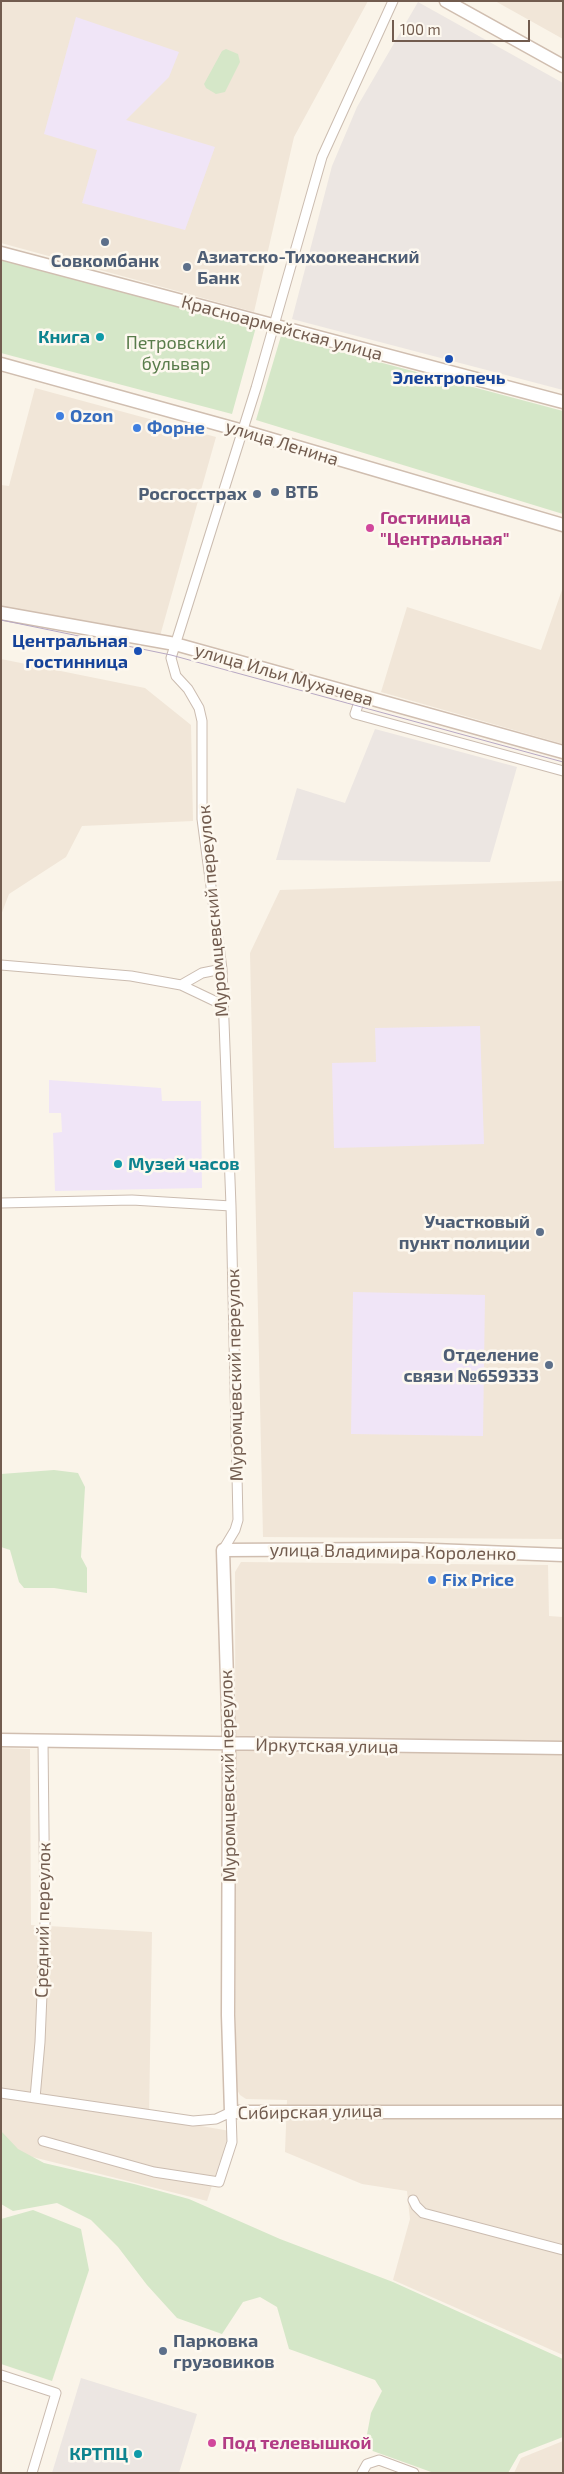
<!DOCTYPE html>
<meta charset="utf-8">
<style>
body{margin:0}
#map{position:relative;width:564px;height:2474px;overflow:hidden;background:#faf4e9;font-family:"Exo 2",sans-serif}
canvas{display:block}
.frame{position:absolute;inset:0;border:2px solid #725c4f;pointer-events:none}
.scale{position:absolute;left:392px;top:20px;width:138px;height:22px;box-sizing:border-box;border:2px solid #725c4f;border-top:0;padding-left:6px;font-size:15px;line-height:18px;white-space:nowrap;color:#725c4f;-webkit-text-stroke:4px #fdf8ef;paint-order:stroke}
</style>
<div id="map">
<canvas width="564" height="2474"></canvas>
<div class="frame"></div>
<div class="scale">100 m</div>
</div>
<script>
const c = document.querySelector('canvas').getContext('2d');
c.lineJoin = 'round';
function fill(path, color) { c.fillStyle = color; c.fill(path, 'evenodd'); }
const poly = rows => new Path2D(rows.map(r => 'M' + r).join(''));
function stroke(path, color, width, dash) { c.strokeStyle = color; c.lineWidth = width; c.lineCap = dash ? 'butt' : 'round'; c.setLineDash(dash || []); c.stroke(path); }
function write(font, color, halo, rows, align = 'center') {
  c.font = font + ' "Exo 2",sans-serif'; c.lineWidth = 5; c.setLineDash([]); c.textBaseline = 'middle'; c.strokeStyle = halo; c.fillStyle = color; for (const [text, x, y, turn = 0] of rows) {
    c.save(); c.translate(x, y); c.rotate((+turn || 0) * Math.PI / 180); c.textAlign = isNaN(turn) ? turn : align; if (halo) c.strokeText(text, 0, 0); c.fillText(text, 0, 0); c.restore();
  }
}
const residential = poly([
 [1,1,368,1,294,137,254,312,1,243],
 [495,1,563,1,563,39],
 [35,388,216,437,160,636,1,608,1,485,9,486],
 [563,587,563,744,381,692,407,607,541,650],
 [1,659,145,688,191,725,193,821,82,826,66,857,9,894,1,915],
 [563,881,563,1539,263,1537,250,953,280,890],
 [241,1562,548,1565,549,1616,563,1617,563,2355,393,2280,410,2219,407,2191,362,2184,285,2152,287,2100,246,2099,240,2095,236,2088,235,1572],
 [1,1748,30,1749,31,1925,152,1932,149,2117,230,2131,207,2201,1,2149],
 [563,2441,563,2473,514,2473,521,2458]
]);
const industrial = poly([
 [418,2,563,83,563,390,292,319,332,166,357,107],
 [375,729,517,767,490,862,276,860,297,788,345,803],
 [81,2378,197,2414,179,2473,52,2473]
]);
const education = poly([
 [76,17,179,52,169,77,126,120,215,147,185,230,82,203,97,150,44,134],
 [480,1026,484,1144,334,1148,332,1063,376,1062,375,1028],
 [49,1080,161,1088,162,1101,201,1101,202,1188,55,1191,53,1133,62,1132,61,1113,49,1113],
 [353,1292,485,1295,483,1436,351,1434]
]);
const green = poly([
 [226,49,238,54,240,62,225,92,216,94,206,88,204,84,222,51],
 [1,259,256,327,232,414,1,353],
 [281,336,563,411,563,514,256,420],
 [54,1470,78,1473,85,1487,81,1557,87,1568,87,1593,54,1588,24,1588,19,1582,10,1550,1,1547,1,1474],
 [1,2131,18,2149,44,2163,134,2184,189,2199,280,2239,393,2282,563,2359,563,2437,519,2454,508,2473,434,2473,370,2450,365,2445,371,2413,382,2391,375,2380,289,2349,277,2307,260,2297,243,2302,222,2334,177,2318,147,2285,118,2247,91,2220,57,2203,13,2211,1,2204],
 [33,2210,81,2229,89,2270,52,2381,1,2364,1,2219]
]);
const street = poly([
 [361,696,355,714,563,771],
 [1,965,131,976,181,985],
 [222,969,202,973,181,985,223,1005],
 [1,1203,132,1200,231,1206],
 [223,1550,235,1530,238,1520,231,1206,222,969,202,819,202,721,199,708,188,689,176,676,171,658,256,388,322,157,393,1],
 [1,2093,193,2121,216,2119,231,2112,232,2142,219,2182,154,2172,43,2141],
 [35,2098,40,2042,45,1922,43,1742],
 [413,2200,416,2206,423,2213,563,2250],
 [1,2375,56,2393,32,2473],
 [362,2473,367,2464,379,2460,414,2473]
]);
const secondary = poly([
 [446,1,563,66],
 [1,253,563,402],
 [1,364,243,431,563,525],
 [1,613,175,644,563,752],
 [563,1555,407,1549,223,1550,229,1745,228,2015,231,2112,563,2112],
 [1,1740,563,1748]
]);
const tram = poly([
 [1,620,171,655,563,762]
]);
const markers = [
 [105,242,5,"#5c6f8a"],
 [187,267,5,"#5c6f8a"],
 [100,337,5,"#0f9aa8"],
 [449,359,5,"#1a4fb4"],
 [60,416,5,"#3f7fe0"],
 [137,428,5,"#3f7fe0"],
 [275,492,5,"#5c6f8a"],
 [257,494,5,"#5c6f8a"],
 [370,528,5,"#d1479c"],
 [138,651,5,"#1a4fb4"],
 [118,1164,5,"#0f9aa8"],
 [540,1232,5,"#5c6f8a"],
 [549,1365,5,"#5c6f8a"],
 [432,1580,5,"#3f7fe0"],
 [163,2351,5,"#5c6f8a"],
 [212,2443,5,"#d1479c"],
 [138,2454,5,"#0f9aa8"]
];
const serviceNames = [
 ["Азиатско-Тихоокеанский",197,257],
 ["Банк",197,278],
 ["Совкомбанк",105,261,"center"],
 ["ВТБ",285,492],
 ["Росгосстрах",247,494,"right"],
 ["Участковый",530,1222,"right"],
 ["пункт полиции",530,1243,"right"],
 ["Отделение",539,1355,"right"],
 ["связи №659333",539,1376,"right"],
 ["Парковка",173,2341],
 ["грузовиков",173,2362]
];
const streetNames = [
 ["Красноармейская улица",282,328,15],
 ["улица Ленина",282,443,17],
 ["улица Ильи Мухачева",284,675,16],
 ["Муромцевский переулок",213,911,-95],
 ["Муромцевский переулок",235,1375,-91],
 ["улица Владимира Короленко",393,1552,1],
 ["Иркутская улица",327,1746,1],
 ["Муромцевский переулок",228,1776,-91],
 ["Средний переулок",43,1920,-89],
 ["Сибирская улица",310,2112,-1]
];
const cultureNames = [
 ["Книга",90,337],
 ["Музей часов",128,1164,"left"],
 ["КРТПЦ",128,2454]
];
const parkNames = [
 ["Петровский",176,343],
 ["бульвар",176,364]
];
const transitNames = [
 ["Электропечь",449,378],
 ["Центральная",128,641,"right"],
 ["гостинница",128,662,"right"]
];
const shopNames = [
 ["Ozon",70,416],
 ["Форне",147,428],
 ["Fix Price",442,1580]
];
const hotelNames = [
 ["Гостиница",380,518],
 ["\"Центральная\"",380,539],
 ["Под телевышкой",222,2443]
];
fill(residential, '#f1e6d8');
fill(industrial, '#ece6e2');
fill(education, '#f0e5f7');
fill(green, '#d5e7c8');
stroke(street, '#cbbcb0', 11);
stroke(secondary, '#d0beb0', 15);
stroke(street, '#fff', 9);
stroke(secondary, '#fff', 12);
stroke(tram, '#b7a8c3', 1);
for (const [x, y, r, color] of markers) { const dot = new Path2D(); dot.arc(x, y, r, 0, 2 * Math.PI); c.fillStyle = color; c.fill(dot); stroke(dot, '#fdf8ef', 2); }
write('bold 18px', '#4e5e75', '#fdf8ef', serviceNames, 'left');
write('18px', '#725c4f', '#fdf8ef', streetNames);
write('bold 18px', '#0d838f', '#fdf8ef', cultureNames, 'right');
write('18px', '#597c4b', '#fdf8ef', parkNames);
write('bold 18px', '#164399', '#fdf8ef', transitNames);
write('bold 18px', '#366cbe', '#fdf8ef', shopNames, 'left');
write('bold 18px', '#b23c85', '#fdf8ef', hotelNames, 'left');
</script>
